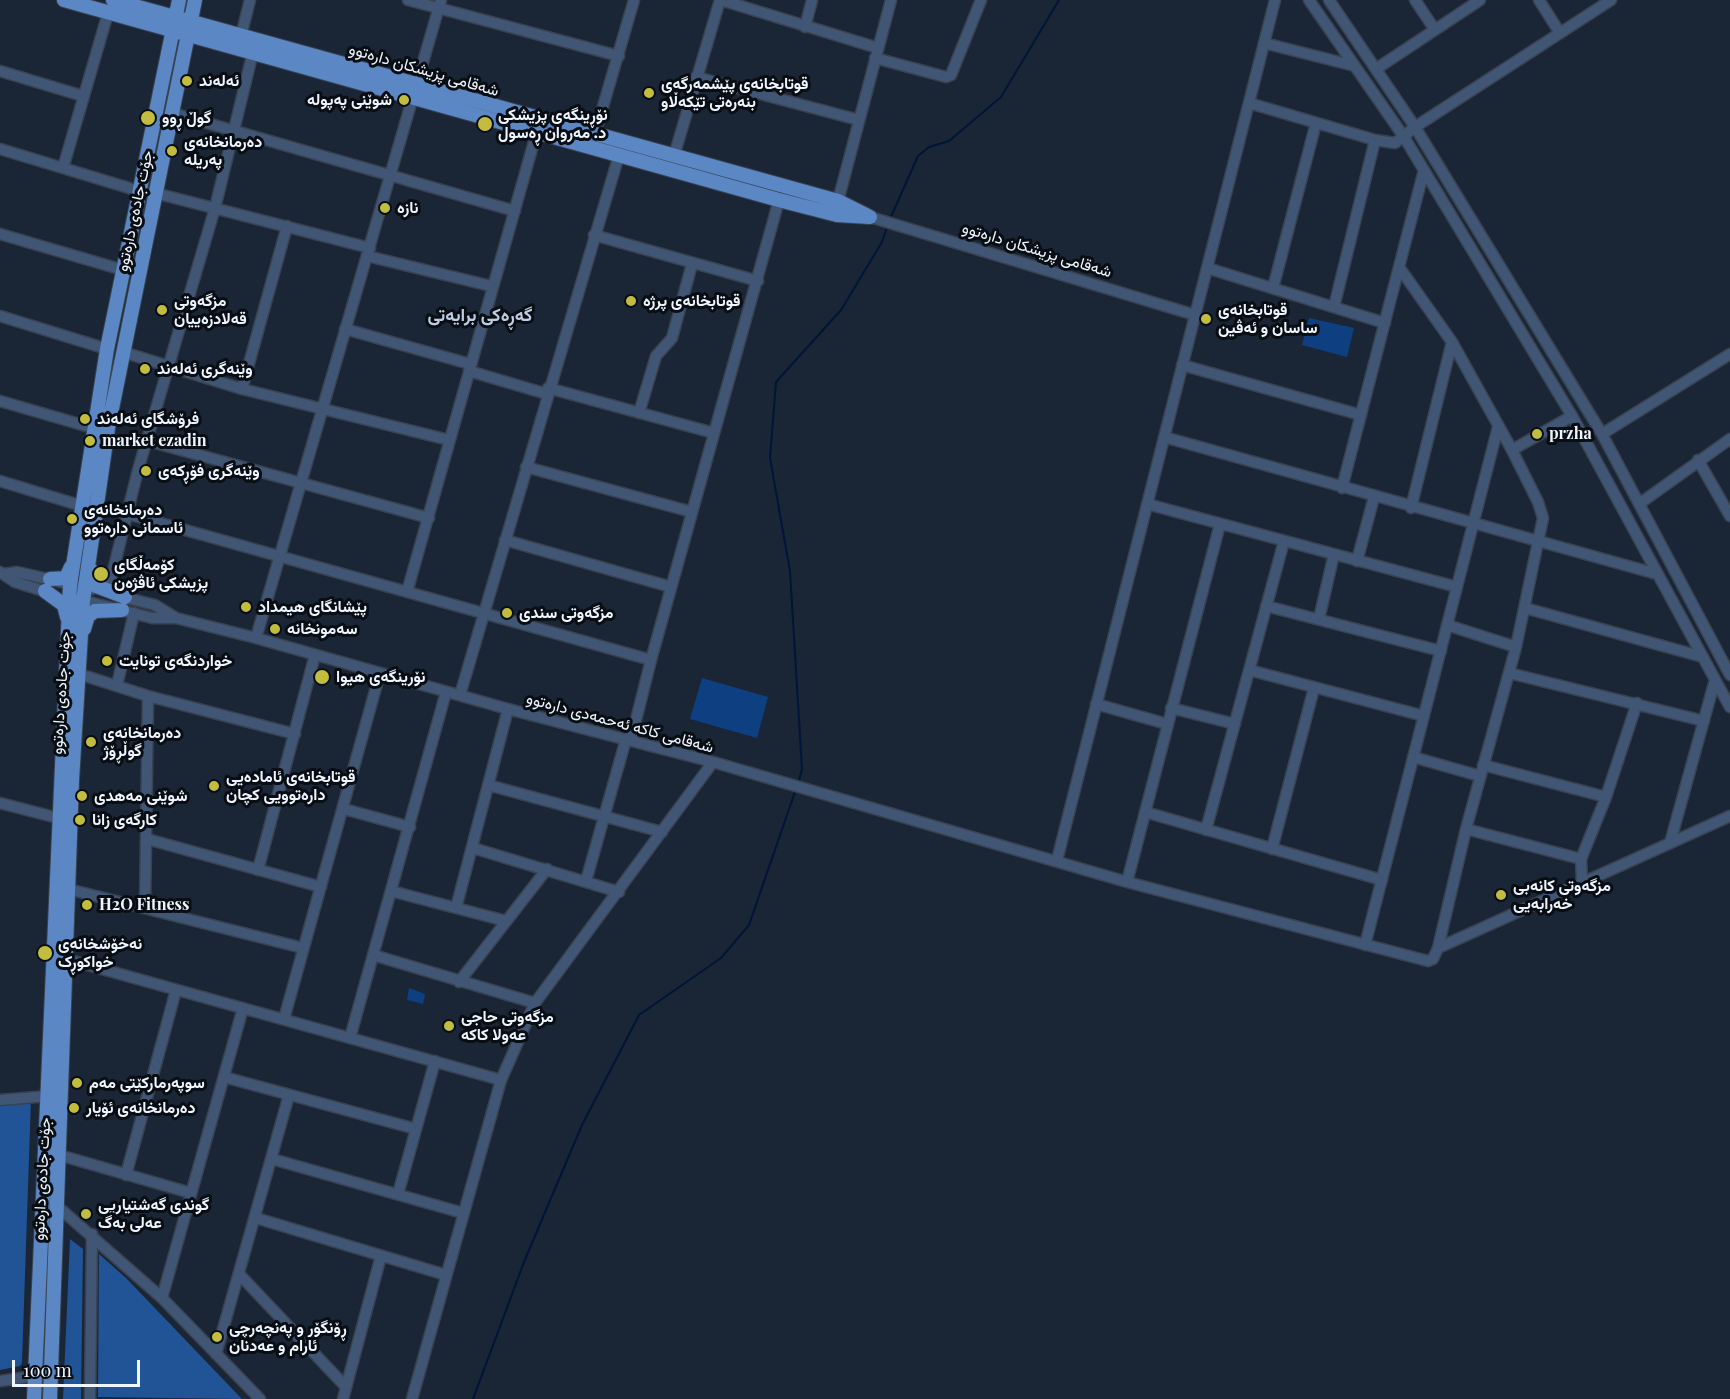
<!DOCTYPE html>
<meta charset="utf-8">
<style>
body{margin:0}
#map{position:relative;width:1730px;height:1399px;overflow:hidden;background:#1a2535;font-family:"Playfair Display",serif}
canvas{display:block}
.scale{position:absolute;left:12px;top:1360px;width:128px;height:27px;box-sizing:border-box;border:3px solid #eff5fe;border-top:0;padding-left:8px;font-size:18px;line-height:21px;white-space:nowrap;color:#eff5fe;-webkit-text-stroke:4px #090e15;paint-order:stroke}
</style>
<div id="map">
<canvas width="1730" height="1399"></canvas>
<div class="scale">100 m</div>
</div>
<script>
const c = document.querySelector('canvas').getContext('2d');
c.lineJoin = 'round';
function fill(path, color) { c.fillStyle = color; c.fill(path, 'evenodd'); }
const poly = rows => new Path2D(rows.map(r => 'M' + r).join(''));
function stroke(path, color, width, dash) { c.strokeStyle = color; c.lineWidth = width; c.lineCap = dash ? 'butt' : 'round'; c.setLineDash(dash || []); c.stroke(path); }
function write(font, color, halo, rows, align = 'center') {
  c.font = font + ' "Playfair Display",Vazirmatn,serif'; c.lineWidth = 6; c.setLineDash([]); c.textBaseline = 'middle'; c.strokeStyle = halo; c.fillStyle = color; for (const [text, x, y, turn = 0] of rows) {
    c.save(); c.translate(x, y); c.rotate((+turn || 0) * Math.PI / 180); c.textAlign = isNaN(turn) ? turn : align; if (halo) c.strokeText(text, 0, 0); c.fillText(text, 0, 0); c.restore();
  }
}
const green = poly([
 [1309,318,1354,328,1347,357,1302,345],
 [702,678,768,697,757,738,690,719],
 [409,988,425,994,423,1004,407,1000]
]);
const forest = poly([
 [31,1099,22,1363,20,1366,0,1370,0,1104],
 [70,1239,83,1249,81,1399,63,1399],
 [99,1254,126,1278,242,1399,98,1397]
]);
const stream = poly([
 [890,219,918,156,929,147,949,141,1001,97,1059,0],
 [798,784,802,769,790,571,770,458,776,382,841,310,882,242,887,227],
 [473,1399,524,1262,582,1125,639,1015,721,958,749,925,796,789]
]);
const minor = poly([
 [408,0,619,56],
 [721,0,878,48],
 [1309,0,1404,137,1572,416,1730,707],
 [1329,0,1415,127,1602,434,1730,675],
 [1415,0,1435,30],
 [1539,0,1560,33],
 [805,27,812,0],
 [241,36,250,0],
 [1264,43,1355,66],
 [875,58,946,77,951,75,981,0],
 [1376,69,1480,0],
 [0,71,83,96],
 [696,77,859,120],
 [1249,103,1375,140,1395,143,1415,127,1611,0],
 [172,113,515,211],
 [595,134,634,0],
 [0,149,139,191],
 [674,156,720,0],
 [63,168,108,13],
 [155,193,370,248],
 [838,201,891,0],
 [870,217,1195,315],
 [0,234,123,270],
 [594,235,758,281],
 [367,256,491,286],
 [1207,268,1385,323],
 [1273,288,1316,123],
 [1334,307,1375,140],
 [0,316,107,349],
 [345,329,470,364],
 [123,352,242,389,449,440],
 [1182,365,1361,415],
 [469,371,547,394],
 [548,388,714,433],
 [242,389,287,226],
 [0,401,93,428],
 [639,413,656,356,672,338,692,264],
 [1602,434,1730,354],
 [1164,437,1657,574],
 [148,441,429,518],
 [1512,450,1572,416],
 [1698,460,1730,516],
 [526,467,692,512],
 [0,481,82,506],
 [1342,488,1424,170],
 [1147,504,1457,587],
 [1639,504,1730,439],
 [1411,508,1452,342],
 [128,514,651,660],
 [505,540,671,587],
 [1357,561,1374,497],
 [0,572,15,582,50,593],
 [4,574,17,572,92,589],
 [108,591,138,470,215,208,253,52],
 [407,592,537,131],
 [119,596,155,605,176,618],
 [77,599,152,618,176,618,256,638,508,709,713,762,1127,882,1428,961,1433,959,1438,948,1466,829,1516,647,1543,518,1538,502,1512,450,1452,342,1399,267],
 [1266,606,1441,651],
 [1525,608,1703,657],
 [1319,619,1334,554],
 [1447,625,1516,647],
 [256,638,441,0],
 [1249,670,1424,716],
 [1509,673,1704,721],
 [79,674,148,696,295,734],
 [117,685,134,613],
 [460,695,619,155],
 [1096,704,1167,724],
 [1171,708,1235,724],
 [631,740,651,660,779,200],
 [1413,757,1480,776],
 [1483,765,1606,797],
 [488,785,662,832],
 [0,803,58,818],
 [344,809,410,827],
 [1145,812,1382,880],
 [1466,829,1581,859],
 [1206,830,1284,541],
 [147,839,321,887],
 [1670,843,1715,680],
 [473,848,619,892],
 [1272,849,1314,688],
 [1057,860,1275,0],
 [258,870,315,655],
 [586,881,626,739],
 [1127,882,1220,524],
 [1582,882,1581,859,1606,797,1637,703],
 [68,889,303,948],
 [391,891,506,921],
 [145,908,148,696],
 [456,908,508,709],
 [1365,945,1498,427],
 [1438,948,1730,816],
 [373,955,535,1003],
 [66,959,501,1080],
 [459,982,547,869],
 [284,1019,380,673],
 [350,1038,446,692],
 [224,1077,416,1129],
 [0,1100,48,1096],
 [59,1155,191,1193],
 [272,1159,463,1213],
 [126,1175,176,990],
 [398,1194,435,1061],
 [57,1206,162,1298,260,1399],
 [256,1218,446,1275],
 [240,1275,346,1387],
 [162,1298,243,1008],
 [216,1354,289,1095],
 [0,1381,34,1376],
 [90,1399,92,1234],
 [343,1399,381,1256],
 [412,1399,501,1080,535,1003,713,762]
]);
const major = poly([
 [64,0,779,200,837,215,870,217],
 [113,0,838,201,868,216],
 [91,570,96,586,125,597],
 [50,579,66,578,71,567],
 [45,591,64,605,67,617],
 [84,629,88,616,95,611,122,610],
 [34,1399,70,585,107,349,179,0],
 [50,1399,72,780,83,601,108,428,195,0]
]);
const markers = [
 [187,81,6,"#c2bd3f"],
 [649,93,6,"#c2bd3f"],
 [404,100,6,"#c2bd3f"],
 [148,118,8,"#c2bd3f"],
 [485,124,8,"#c2bd3f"],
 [172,151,6,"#c2bd3f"],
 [385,208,6,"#c2bd3f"],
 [631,301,6,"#c2bd3f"],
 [162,310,6,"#c2bd3f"],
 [1206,319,6,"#c2bd3f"],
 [145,369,6,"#c2bd3f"],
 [85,419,6,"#c2bd3f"],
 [1537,434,6,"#c2bd3f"],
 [90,441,6,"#c2bd3f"],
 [146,471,6,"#c2bd3f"],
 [72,519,6,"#c2bd3f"],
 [101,574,8,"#c2bd3f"],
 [246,607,6,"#c2bd3f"],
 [507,613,6,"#c2bd3f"],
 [275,629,6,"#c2bd3f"],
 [107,661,6,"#c2bd3f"],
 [322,677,8,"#c2bd3f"],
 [91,742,6,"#c2bd3f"],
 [214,786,6,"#c2bd3f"],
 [82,796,6,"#c2bd3f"],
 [80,820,6,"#c2bd3f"],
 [1501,895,6,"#c2bd3f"],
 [87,905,6,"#c2bd3f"],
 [45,953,8,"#c2bd3f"],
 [449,1026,6,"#c2bd3f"],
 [77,1083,6,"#c2bd3f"],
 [74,1108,6,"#c2bd3f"],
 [86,1214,6,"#c2bd3f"],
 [217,1337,6,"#c2bd3f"]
];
const streetNames = [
 ["شەقامی پزیشکان دارەتوو",424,70,16],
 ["جۆت جادەی دارەتوو",135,211,-78],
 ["شەقامی پزیشکان دارەتوو",1037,250,17],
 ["جۆت جادەی دارەتوو",61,693,-86],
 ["شەقامی کاکە ئەحمەدی دارەتوو",620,723,15],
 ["جۆت جادەی دارەتوو",42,1179,-87]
];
const poiNames = [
 ["ئەلەند",199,81],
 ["قوتابخانەی پێشمەرگەی",661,84],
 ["بنەرەتی تێکەڵاو",661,102],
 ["شوێنی پەپولە",392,100,"right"],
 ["نۆڕینگەی پزیشکی",498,115],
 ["د. مەروان ڕەسول",498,133],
 ["گوڵ ڕوو",162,118],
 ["دەرمانخانەی",184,142],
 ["پەریلە",184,160],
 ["نازە",397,208],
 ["مزگەوتی",174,301],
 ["قەلادزەییان",174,319],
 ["قوتابخانەی پرژە",643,301],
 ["قوتابخانەی",1218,310],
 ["ساسان و ئەڤین",1218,328],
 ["وێنەگری ئەلەند",157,369],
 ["فرۆشگای ئەلەند",97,419],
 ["przha",1549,434],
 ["market ezadin",102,441],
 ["وێنەگری فۆڕکەی",158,471],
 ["دەرمانخانەی",84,510],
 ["ئاسمانی دارەتوو",84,528],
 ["کۆمەڵگای",114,565],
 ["پزیشکی ئاڤژەن",114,583],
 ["پێشانگای هیمداد",258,607],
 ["مزگەوتی سندی",519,613],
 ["سەمونخانە",287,629],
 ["خواردنگەی تونایت",119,661],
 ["نۆرینگەی هیوا",336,677],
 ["دەرمانخانەی",103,733],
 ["گوڵڕۆژ",103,751],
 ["قوتابخانەی ئامادەیی",226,777],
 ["دارەتوویی کچان",226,795],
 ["شوێنی مەهدی",94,796],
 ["کارگەی زانا",92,820],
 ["مزگەوتی کانەبی",1513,886],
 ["خەرابەیی",1513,904],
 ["H2O Fitness",99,905],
 ["نەخۆشخانەی",58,944],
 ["خواکوڕک",58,962],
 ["مزگەوتی حاجی",461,1017],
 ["عەولا کاکە",461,1035],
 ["سوپەرمارکێتی مەم",89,1083],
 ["دەرمانخانەی ئۆیار",86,1108],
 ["گوندی گەشتیاریی",98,1205],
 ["عەلی بەگ",98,1223],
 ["ڕۆنگۆڕ و پەنچەرچی",229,1328],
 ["ئارام و عەدنان",229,1346]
];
const neighbourhoodNames = [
 ["گەڕەکی برایەتی",480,315]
];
fill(green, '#0e4081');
fill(forest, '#215397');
stroke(stream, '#001537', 2);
stroke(minor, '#384251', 13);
stroke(major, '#384251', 16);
stroke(minor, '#415674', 10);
stroke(major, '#5b87c4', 14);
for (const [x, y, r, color] of markers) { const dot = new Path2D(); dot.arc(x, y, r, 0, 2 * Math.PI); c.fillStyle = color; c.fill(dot); stroke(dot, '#090e15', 2); }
write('16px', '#eff5fe', '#090e15', streetNames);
write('bold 16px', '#eff5fe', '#090e15', poiNames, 'left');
write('bold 18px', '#becde2', '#090e15', neighbourhoodNames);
</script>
